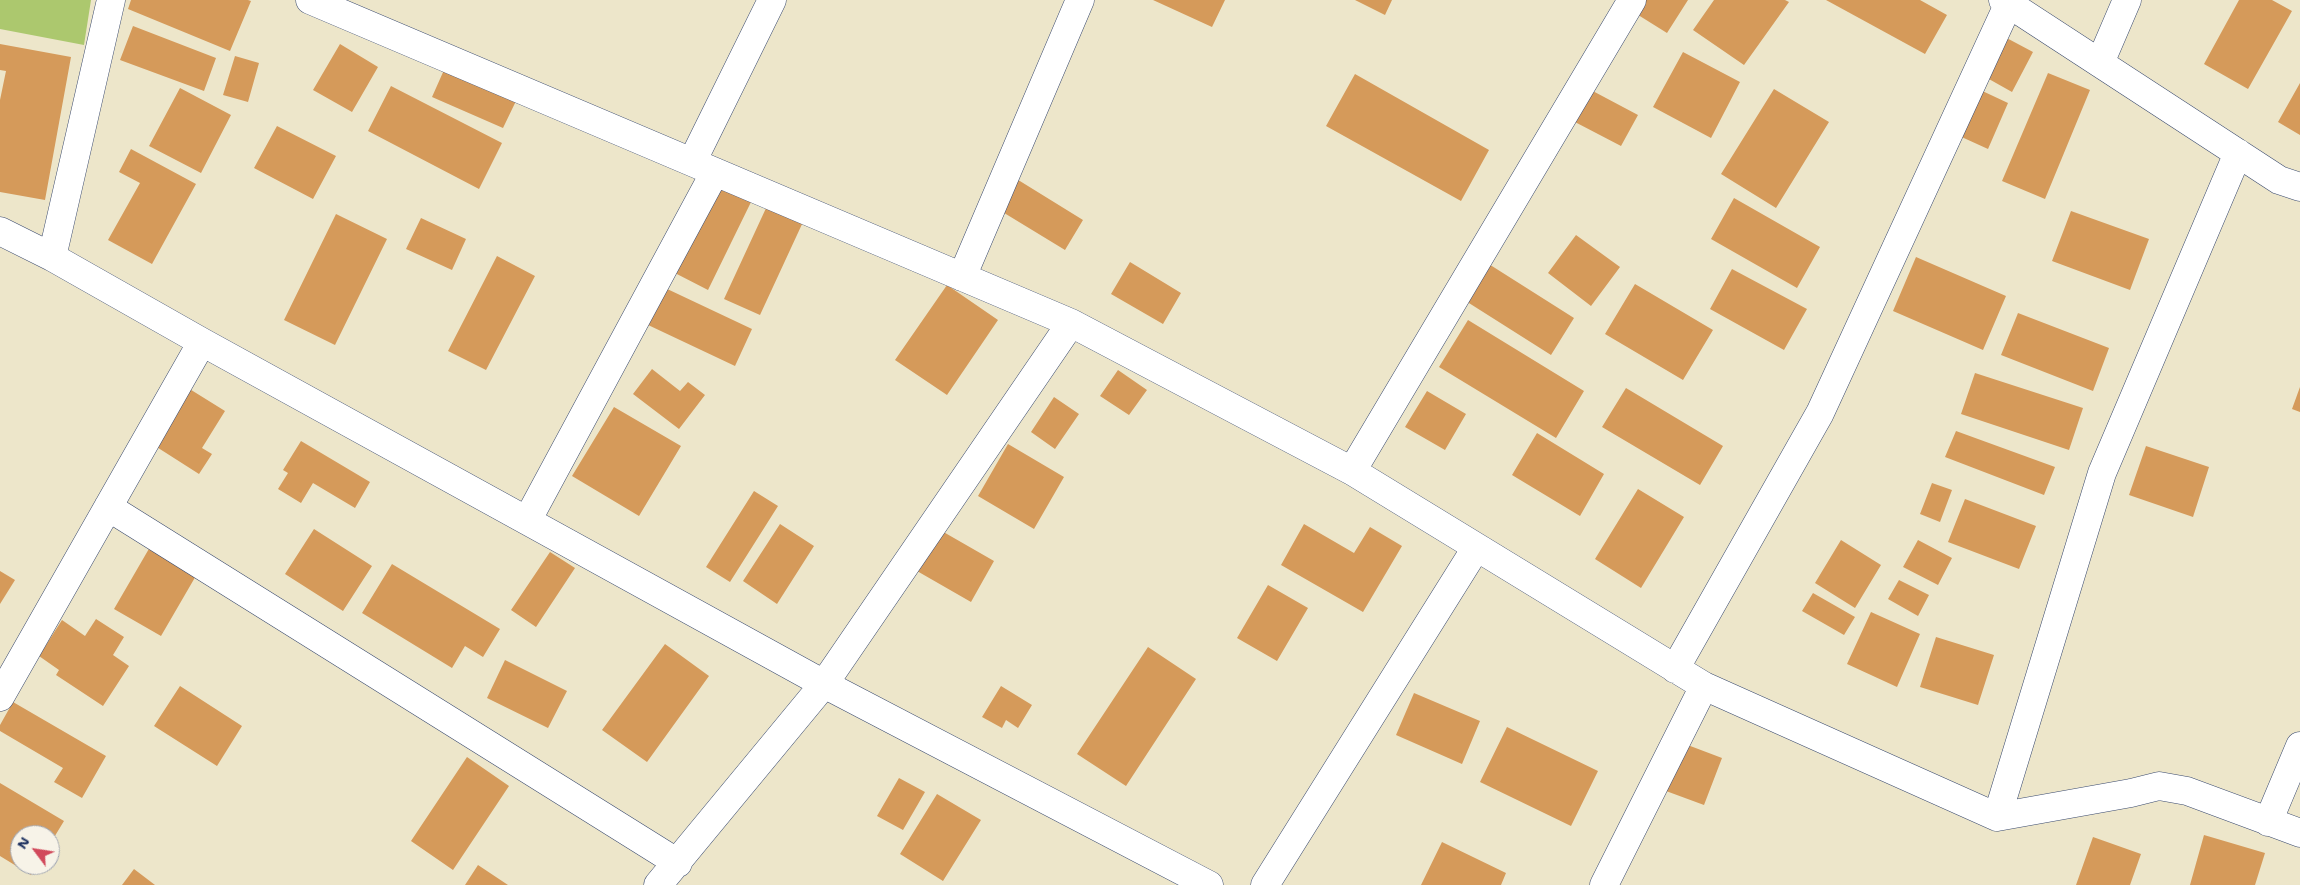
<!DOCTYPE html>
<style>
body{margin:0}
#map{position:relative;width:2300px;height:885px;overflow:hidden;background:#ede6ca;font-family:"Shantell Sans",sans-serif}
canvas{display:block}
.north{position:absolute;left:10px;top:825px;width:50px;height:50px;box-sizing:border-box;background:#f7f3e8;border:1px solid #9fa5b1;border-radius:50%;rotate:301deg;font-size:14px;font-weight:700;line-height:20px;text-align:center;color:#1b2f5e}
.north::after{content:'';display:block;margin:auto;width:18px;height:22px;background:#d1495b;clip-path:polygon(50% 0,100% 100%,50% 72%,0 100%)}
</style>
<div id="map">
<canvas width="2300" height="885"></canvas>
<div class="north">N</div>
</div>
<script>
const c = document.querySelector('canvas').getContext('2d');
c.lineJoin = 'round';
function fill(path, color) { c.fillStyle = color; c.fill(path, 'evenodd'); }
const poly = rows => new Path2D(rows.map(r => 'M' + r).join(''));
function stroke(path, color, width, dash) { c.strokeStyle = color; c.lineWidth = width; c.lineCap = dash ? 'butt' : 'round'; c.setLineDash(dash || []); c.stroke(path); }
const green = poly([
 [0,0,91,0,84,45,0,29]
]);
const building = poly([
 [131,0,248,0,251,1,230,51,128,9],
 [1153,0,1225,0,1212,27],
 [1355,0,1392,0,1385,15],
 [1643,0,1688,0,1667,33,1635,13],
 [1714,0,1785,0,1789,2,1744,65,1693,30],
 [1826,0,1920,0,1947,15,1925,54],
 [2239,0,2272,0,2292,11,2248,89,2204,64],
 [133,26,216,58,204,91,120,60],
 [2001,35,2033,52,2012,92,1980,74],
 [0,44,71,57,45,200,0,192,0,100,6,71,0,70],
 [340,44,378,67,352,112,313,90],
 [1683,52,1740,82,1711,138,1653,107],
 [235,56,259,63,248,102,223,95],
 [444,70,516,101,503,128,432,97],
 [2048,73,2090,90,2045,199,2002,181],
 [1355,74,1489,150,1461,201,1326,126],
 [2300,83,2300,135,2278,122],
 [391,86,502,143,479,189,368,131],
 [180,88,231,115,201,173,149,146],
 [1976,88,2008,103,1988,149,1955,134],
 [1589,89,1638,115,1621,146,1573,121],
 [1774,89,1829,122,1776,208,1721,174],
 [277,126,336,156,313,199,254,168],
 [131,149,196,184,152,264,108,240,140,183,119,172],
 [1015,178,1083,220,1065,250,996,208],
 [715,182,752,200,708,290,671,271],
 [1734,198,1820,247,1797,288,1711,239],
 [767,206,803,222,760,315,724,299],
 [2071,211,2149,239,2130,290,2052,261],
 [336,214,387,239,335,345,284,320],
 [421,218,466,239,452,270,406,249],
 [1576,235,1620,267,1591,306,1548,273],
 [497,256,535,276,486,370,448,351],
 [1916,257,2006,296,1983,350,1893,311],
 [1484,261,1574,318,1551,355,1461,298],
 [1130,262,1181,293,1163,324,1111,294],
 [1732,269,1807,309,1784,350,1710,309],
 [1635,284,1713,330,1683,380,1605,334],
 [947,285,998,320,947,395,895,360],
 [663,287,752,329,735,366,646,324],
 [2018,313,2109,348,2093,391,2001,355],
 [1468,320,1584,391,1556,438,1439,367],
 [652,369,680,391,688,382,705,395,679,429,633,394],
 [1118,370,1147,390,1129,415,1100,396],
 [1975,373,2083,408,2069,450,1961,414],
 [2300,387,2300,412,2292,409],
 [188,388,225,411,202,448,212,454,199,474,152,444],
 [1626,388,1723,446,1700,485,1602,427],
 [1427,391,1466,414,1445,450,1405,427],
 [1054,397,1079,414,1055,449,1031,432],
 [614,407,681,446,639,516,572,476],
 [1956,431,2055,467,2044,495,1945,457],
 [1537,433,1604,474,1580,516,1512,475],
 [301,441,370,482,355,508,313,483,301,503,278,489,288,473,283,470],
 [1008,444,1064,477,1034,529,978,496],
 [2146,446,2209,467,2193,517,2129,495],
 [1932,483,1952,490,1940,522,1920,514],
 [1638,489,1684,517,1641,588,1595,559],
 [754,491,778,506,730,582,706,567],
 [1965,499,2036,526,2019,569,1948,542],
 [780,524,814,546,777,604,743,581],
 [1304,524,1354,553,1370,527,1402,546,1363,612,1281,565],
 [314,529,372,566,343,611,285,574],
 [940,530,994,561,971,602,917,571],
 [1841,540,1881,565,1855,608,1815,583],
 [1918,540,1952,558,1938,585,1903,567],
 [150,547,197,574,161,636,114,609],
 [550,552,575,568,536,627,511,610],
 [392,564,500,629,483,657,465,646,452,668,362,613],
 [0,571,15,580,0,604],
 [1899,580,1929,595,1918,616,1888,599],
 [1268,585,1308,608,1277,661,1237,638],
 [1813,593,1855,617,1844,635,1802,611],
 [1871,612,1920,634,1897,687,1847,664],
 [96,619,124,637,113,655,129,666,103,706,56,675,59,670,39,656,62,620,85,636],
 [1936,637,1994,655,1978,705,1920,687],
 [665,644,709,676,647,762,602,730],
 [1148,647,1196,679,1126,786,1077,754],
 [505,660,567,691,548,728,487,698],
 [180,686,242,726,217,766,154,726],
 [1001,686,1032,705,1018,728,1006,720,1002,728,982,717],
 [1414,693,1480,721,1462,764,1396,735],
 [13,702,106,756,82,798,54,782,63,768,0,731,0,725],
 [1507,727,1598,771,1571,826,1480,782],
 [1685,744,1722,758,1704,805,1666,791],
 [467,757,509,786,453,870,411,841],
 [899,778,925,792,903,830,877,816],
 [0,783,64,821,50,844,50,835,20,835,20,865,37,865,31,875,0,856],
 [937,794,981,820,943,881,900,854],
 [2204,835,2265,853,2255,885,2190,885],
 [2093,837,2141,854,2130,885,2076,885],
 [1442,842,1506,873,1501,885,1421,885],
 [478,865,508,885,465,885],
 [134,869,155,885,122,885]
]);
const street = poly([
 [310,0,1071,323,1352,471,1704,686,1997,817,2131,793,2159,786,2187,791,2300,833],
 [2003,0,2279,180,2300,187],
 [2100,63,2127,0],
 [692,162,772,0],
 [0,231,52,257,202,342,824,684,1209,885],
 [52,257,111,0],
 [962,277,1080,0],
 [1352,471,1632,0],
 [108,507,678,863],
 [528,519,715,172],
 [1675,669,1820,413,2008,5],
 [0,697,202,342],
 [1997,817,2102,473,2238,153],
 [2268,822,2300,746],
 [658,885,824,684,1071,323],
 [1265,885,1476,548],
 [1604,885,1704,686]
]);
fill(green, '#acc86e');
fill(building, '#d59a5a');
stroke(street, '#3a4a6e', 29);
stroke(street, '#fff', 28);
</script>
